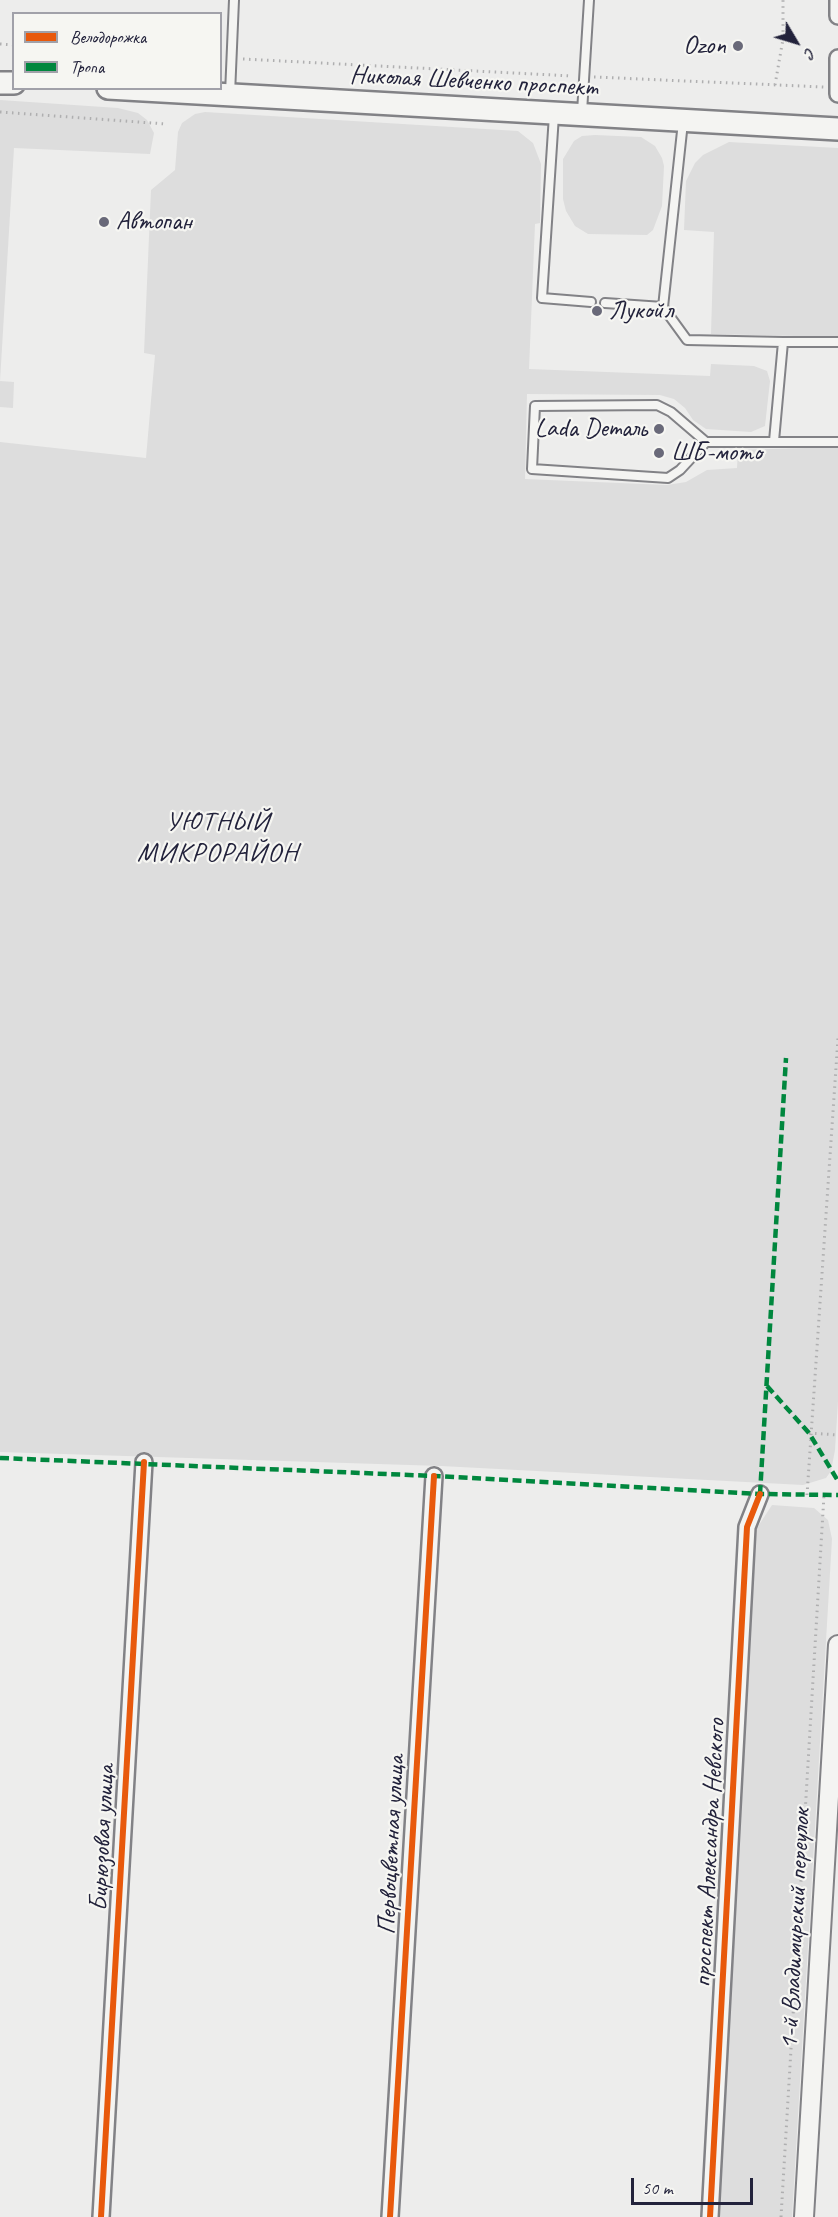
<!DOCTYPE html>
<meta charset="utf-8">
<style>
body{margin:0}
#map{position:relative;width:838px;height:2217px;overflow:hidden;background:#ededec;font-family:Caveat,sans-serif}
canvas{display:block}
.legend{position:absolute;left:12px;top:12px;width:210px;height:78px;box-sizing:border-box;background:#f6f6f2;border:2px solid #a1a1a9;margin:0;padding:8px 10px;list-style:none;font-size:18px;color:#22223b}
.legend li{display:flex;align-items:center;gap:12px;height:30px}
.legend b{width:30px;border:2px solid #a1a1a9}
.north{position:absolute;left:766px;top:12px;width:60px;height:60px;-webkit-text-stroke:4px #f6f6f2;paint-order:stroke;rotate:128deg;font-size:16px;font-weight:700;line-height:24px;text-align:center;color:#22223b}
.north::after{content:'';display:block;margin:auto;width:21px;height:27px;background:#22223b;clip-path:polygon(50% 0,100% 100%,50% 72%,0 100%)}
.scale{position:absolute;left:631px;top:2178px;width:122px;height:27px;box-sizing:border-box;border:3px solid #22223b;border-top:0;padding-left:8px;font-size:18px;line-height:21px;white-space:nowrap;color:#22223b;-webkit-text-stroke:4px #f6f6f2;paint-order:stroke}
</style>
<div id="map">
<canvas width="838" height="2217"></canvas>
<ul class="legend">
<li><b style="height:8px;background:#e8590c"></b>Велодорожка</li>
<li><b style="height:8px;background:#00873e"></b>Тропа</li>
</ul>
<div class="north">С</div>
<div class="scale">50 m</div>
</div>
<script>
const c = document.querySelector('canvas').getContext('2d');
c.lineJoin = 'round';
function fill(path, color) { c.fillStyle = color; c.fill(path, 'evenodd'); }
const poly = rows => new Path2D(rows.map(r => 'M' + r).join(''));
function stroke(path, color, width, dash) { c.strokeStyle = color; c.lineWidth = width; c.lineCap = dash ? 'butt' : 'round'; c.setLineDash(dash || []); c.stroke(path); }
function write(font, color, halo, rows, align = 'center') {
  c.font = font + ' Caveat,sans-serif'; c.lineWidth = 4.5; c.setLineDash([]); c.textBaseline = 'middle'; c.strokeStyle = halo; c.fillStyle = color; for (const [text, x, y, turn = 0] of rows) {
    c.save(); c.translate(x, y); c.rotate((+turn || 0) * Math.PI / 180); c.textAlign = isNaN(turn) ? turn : align; if (halo) c.strokeText(text, 0, 0); c.fillText(text, 0, 0); c.restore();
  }
}
const green = poly([
 [0,100,118,108,138,113,147,120,154,133,150,154,14,148,0,381,14,382,13,408,0,407],
 [205,112,518,131,533,143,541,164,540,223,535,224,529,369,710,376,711,364,754,366,767,371,770,381,765,426,751,432,706,429,693,420,685,408,674,399,660,395,527,394,525,479,667,485,686,482,707,470,737,468,738,450,838,447,838,1401,835,1450,831,1471,826,1478,803,1485,441,1466,0,1452,0,442,146,458,155,355,144,353,151,190,175,170,178,132,182,123,195,114],
 [595,135,641,137,655,146,662,158,664,166,662,206,653,230,647,235,588,234,575,226,566,211,563,199,563,159,574,141,582,136],
 [729,142,838,148,838,337,711,334,714,232,684,230,686,181,695,163,703,155],
 [772,1505,814,1508,828,1520,832,1539,792,2217,718,2217,753,1534]
]);
const path = poly([
 [0,44,14,45],
 [243,59,572,76],
 [594,77,824,87],
 [775,85,783,39,783,0],
 [0,112,166,124],
 [809,1433,838,1435],
 [807,1495,838,1038],
 [781,2217,824,1495]
]);
const service = poly([
 [230,94,234,0],
 [582,112,589,0],
 [554,115,542,298,591,302],
 [605,303,663,307,683,122],
 [663,307,687,340,783,342],
 [774,441,783,342,838,342],
 [706,442,680,470,668,478,532,469,535,406,657,405,671,412,706,442,838,442]
]);
const minor = poly([
 [838,0,838,16],
 [838,58,838,94],
 [101,2217,144,1462],
 [390,2217,434,1476],
 [710,2217,747,1527,760,1494]
]);
const tertiary = poly([
 [804,2217,838,1645]
]);
const secondary = poly([
 [0,83,14,83],
 [108,88,838,129]
]);
const quiet = poly([
 [767,1386,809,1433,838,1481],
 [0,1458,434,1476,760,1494,838,1495],
 [760,1494,786,1058]
]);
const cycleway = poly([
 [101,2217,144,1462],
 [390,2217,434,1476],
 [710,2217,747,1527,760,1494]
]);
const markers = [
 [738,46,6,"#696979"],
 [104,222,6,"#696979"],
 [597,311,6,"#696979"],
 [659,429,6,"#696979"],
 [659,453,6,"#696979"]
];
const poiNames = [
 ["Ozon",726,46,"right"],
 ["Автопан",116,222],
 ["Лукойл",609,311],
 ["Lada Dеталь",647,429,"right"],
 ["ШБ-мото",671,453]
];
const streetNames = [
 ["Николая Шевченко проспект",474,82,3],
 ["Бирюзовая улица",103,1838,-87],
 ["Первоцветная улица",392,1845,-87],
 ["проспект Александра Невского",710,1853,-87],
 ["1-й Владимирский переулок",796,1929,-87]
];
const neighbourhoodNames = [
 ["УЮТНЫЙ",218,823],
 ["МИКРОРАЙОН",218,854]
];
fill(green, '#ddd');
stroke(service, '#828286', 12);
stroke(minor, '#828286', 20);
stroke(tertiary, '#828286', 22);
stroke(secondary, '#828286', 26);
stroke(path, '#afafb0', 3, [1.5, 4.5]);
stroke(service, '#f4f4f2', 8);
stroke(minor, '#f4f4f2', 15);
stroke(tertiary, '#f4f4f2', 18);
stroke(secondary, '#f4f4f2', 21);
stroke(quiet, '#00873e', 4.5, [9, 4.5]);
stroke(cycleway, '#e8590c', 6);
for (const [x, y, r, color] of markers) { const dot = new Path2D(); dot.arc(x, y, r, 0, 2 * Math.PI); c.fillStyle = color; c.fill(dot); stroke(dot, '#f6f6f2', 2); }
write('26px', '#22223b', '#f6f6f2', poiNames, 'left');
write('26px', '#22223b', '#f6f6f2', streetNames);
c.letterSpacing = '1.5px';
write('27px', '#22223b', '#f6f6f2', neighbourhoodNames);
c.letterSpacing = '0px';
</script>
